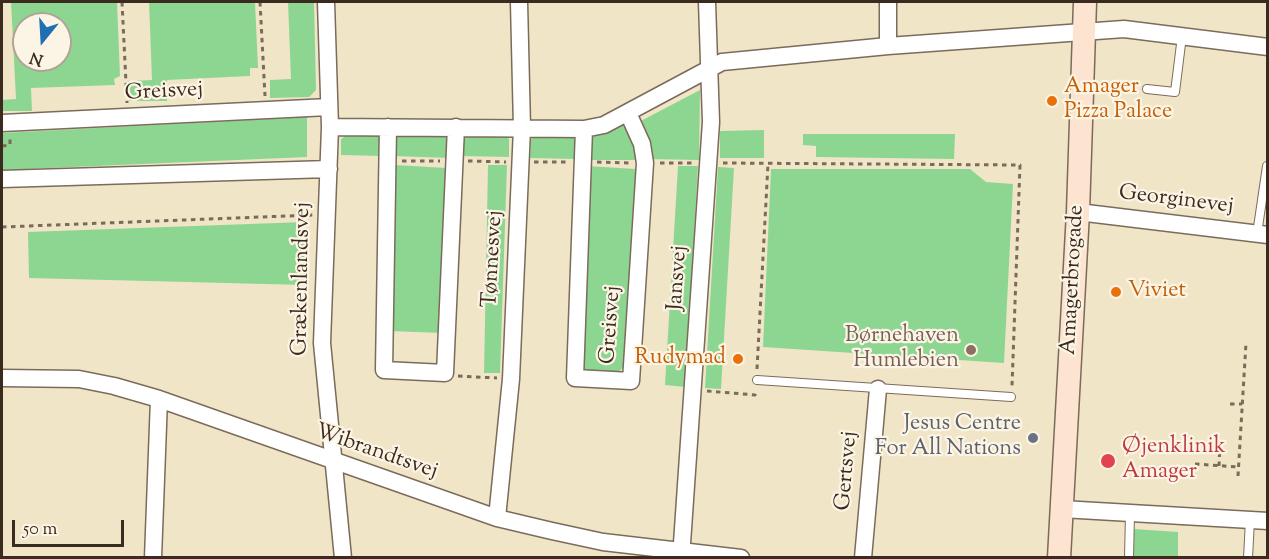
<!DOCTYPE html>
<meta charset="utf-8">
<style>
body{margin:0}
#map{position:relative;width:1269px;height:559px;overflow:hidden;background:#f1e5c8;font-family:"Sorts Mill Goudy",serif}
canvas{display:block}
.frame{position:absolute;inset:0;border:3px solid #3b2a1e;pointer-events:none}
.north{position:absolute;left:12px;top:12px;width:60px;height:60px;box-sizing:border-box;background:#fcf5e5;border:2px solid #afa495;border-radius:50%;rotate:198deg;font-size:16px;font-weight:700;line-height:24px;text-align:center;color:#3b2a1e}
.north::after{content:'';display:block;margin:auto;width:21px;height:27px;background:#1f6fb2;clip-path:polygon(50% 0,100% 100%,50% 72%,0 100%)}
.scale{position:absolute;left:12px;top:520px;width:112px;height:27px;box-sizing:border-box;border:3px solid #3b2a1e;border-top:0;padding-left:8px;font-size:18px;line-height:21px;white-space:nowrap;color:#3b2a1e;-webkit-text-stroke:4px #fcf5e5;paint-order:stroke}
</style>
<div id="map">
<canvas width="1269" height="559"></canvas>
<div class="frame"></div>
<div class="north">N</div>
<div class="scale">50 m</div>
</div>
<script>
const c = document.querySelector('canvas').getContext('2d');
c.lineJoin = 'round';
function fill(path, color) { c.fillStyle = color; c.fill(path, 'evenodd'); }
const poly = rows => new Path2D(rows.map(r => 'M' + r).join(''));
function stroke(path, color, width, dash) { c.strokeStyle = color; c.lineWidth = width; c.lineCap = dash ? 'butt' : 'round'; c.setLineDash(dash || []); c.stroke(path); }
function write(font, color, halo, rows, align = 'center') {
  c.font = font + ' "Sorts Mill Goudy",serif'; c.lineWidth = 4.5; c.setLineDash([]); c.textBaseline = 'middle'; c.strokeStyle = halo; c.fillStyle = color; for (const [text, x, y, turn = 0] of rows) {
    c.save(); c.translate(x, y); c.rotate((+turn || 0) * Math.PI / 180); c.textAlign = isNaN(turn) ? turn : align; if (halo) c.strokeText(text, 0, 0); c.fillText(text, 0, 0); c.restore();
  }
}
const green = poly([
 [11,2,117,2,120,76,114,79,115,85,31,88,32,111,2,111,2,100,16,99],
 [24,24,60,24,60,60,24,60],
 [149,2,255,2,258,68,250,68,250,76,167,80,167,101,129,101,128,81,152,80],
 [288,2,314,2,316,90,309,97,270,98,270,80,291,79],
 [700,90,699,160,648,159,637,123],
 [307,117,307,157,2,170,2,133],
 [626,123,639,160,586,160,590,135,603,134],
 [764,130,764,158,720,158,720,131],
 [393,134,450,136,450,158,392,156],
 [803,134,955,134,954,159,816,157,816,146,803,145],
 [347,135,383,135,383,156,341,155,341,139],
 [460,136,505,136,509,139,509,157,460,156],
 [536,136,577,137,576,159,530,158,531,139],
 [395,165,446,168,442,333,389,331],
 [488,165,507,165,500,373,484,373],
 [586,166,636,169,624,367,613,376,582,370],
 [678,166,698,166,685,387,665,385],
 [718,167,734,168,721,389,705,388],
 [771,169,970,169,986,182,1013,184,1004,363,763,347],
 [305,222,304,285,29,278,28,232],
 [1134,529,1178,532,1178,557,1133,558]
]);
const path = poly([
 [122,2,127,103],
 [260,2,265,96],
 [2,146,10,145,10,137],
 [402,161,440,161],
 [468,161,506,162],
 [534,162,569,162],
 [597,162,629,163],
 [660,163,692,163],
 [723,163,1020,165,1012,386],
 [2,227,313,215],
 [757,369,768,164],
 [458,376,497,378],
 [707,391,755,395,756,390],
 [1230,404,1242,404],
 [1195,464,1239,467],
 [1219,466,1220,443],
 [1238,476,1246,343]
]);
const lane = poly([
 [1147,89,1175,92,1182,36],
 [1257,234,1267,166],
 [757,380,1011,397],
 [1129,558,1130,513],
 [1248,558,1250,520]
]);
const street = poly([
 [326,2,330,127,322,343,343,558],
 [888,2,888,46],
 [2,123,329,107],
 [330,127,584,129,604,125,722,62,888,46,1124,29,1268,47],
 [388,127,384,370,445,373,456,127],
 [584,129,575,378,631,381,645,163,642,144,628,113],
 [2,179,329,169],
 [1078,212,1268,235],
 [2,378,79,379,114,386,159,399,497,518,552,531,603,542,741,558],
 [1062,509,1268,521],
 [497,518,511,379,522,128,519,2],
 [153,558,159,399],
 [681,558,711,122,707,2],
 [863,558,878,389]
]);
const secondary = poly([
 [1059,558,1078,212,1085,2]
]);
const markers = [
 [1052,101,6,"#e8710a"],
 [1116,292,6,"#e8710a"],
 [971,350,6,"#8d6e63"],
 [738,359,6,"#e8710a"],
 [1033,438,6,"#6b7280"],
 [1108,461,8,"#e0444e"]
];
const foodNames = [
 ["Amager",1064,88],
 ["Pizza Palace",1064,113],
 ["Viviet",1128,292],
 ["Rudymad",726,359,"right"]
];
const streetNames = [
 ["Greisvej",164,93,-3],
 ["Georginevej",1176,201,7],
 ["Tønnesvej",494,259,-87],
 ["Jansvej",679,278,-86],
 ["Grækenlandsvej",303,279,-89],
 ["Amagerbrogade",1074,280,-87],
 ["Greisvej",612,325,-86],
 ["Wibrandtsvej",376,453,19],
 ["Gertsvej",848,471,-85]
];
const educationNames = [
 ["Børnehaven",959,337],
 ["Humlebien",959,362]
];
const worshipNames = [
 ["Jesus Centre",1021,425],
 ["For All Nations",1021,450]
];
const healthNames = [
 ["Øjenklinik",1122,448],
 ["Amager",1122,473]
];
fill(green, '#8dd692');
stroke(lane, '#7b6b5a', 10);
stroke(street, '#7b6b5a', 19);
stroke(secondary, '#7b6b5a', 25);
stroke(path, '#7b6b5a', 3, [4.5, 4.5]);
stroke(lane, '#fff', 8);
stroke(street, '#fff', 16);
stroke(secondary, '#fde4d1', 22);
for (const [x, y, r, color] of markers) { const dot = new Path2D(); dot.arc(x, y, r, 0, 2 * Math.PI); c.fillStyle = color; c.fill(dot); stroke(dot, '#fcf5e5', 2); }
write('22px', '#c56008', '#fcf5e5', foodNames, 'left');
write('22px', '#3b2a1e', '#fcf5e5', streetNames);
write('22px', '#785e54', '#fcf5e5', educationNames, 'right');
write('22px', '#5b616d', '#fcf5e5', worshipNames, 'right');
write('22px', '#be3a42', '#fcf5e5', healthNames, 'left');
</script>
